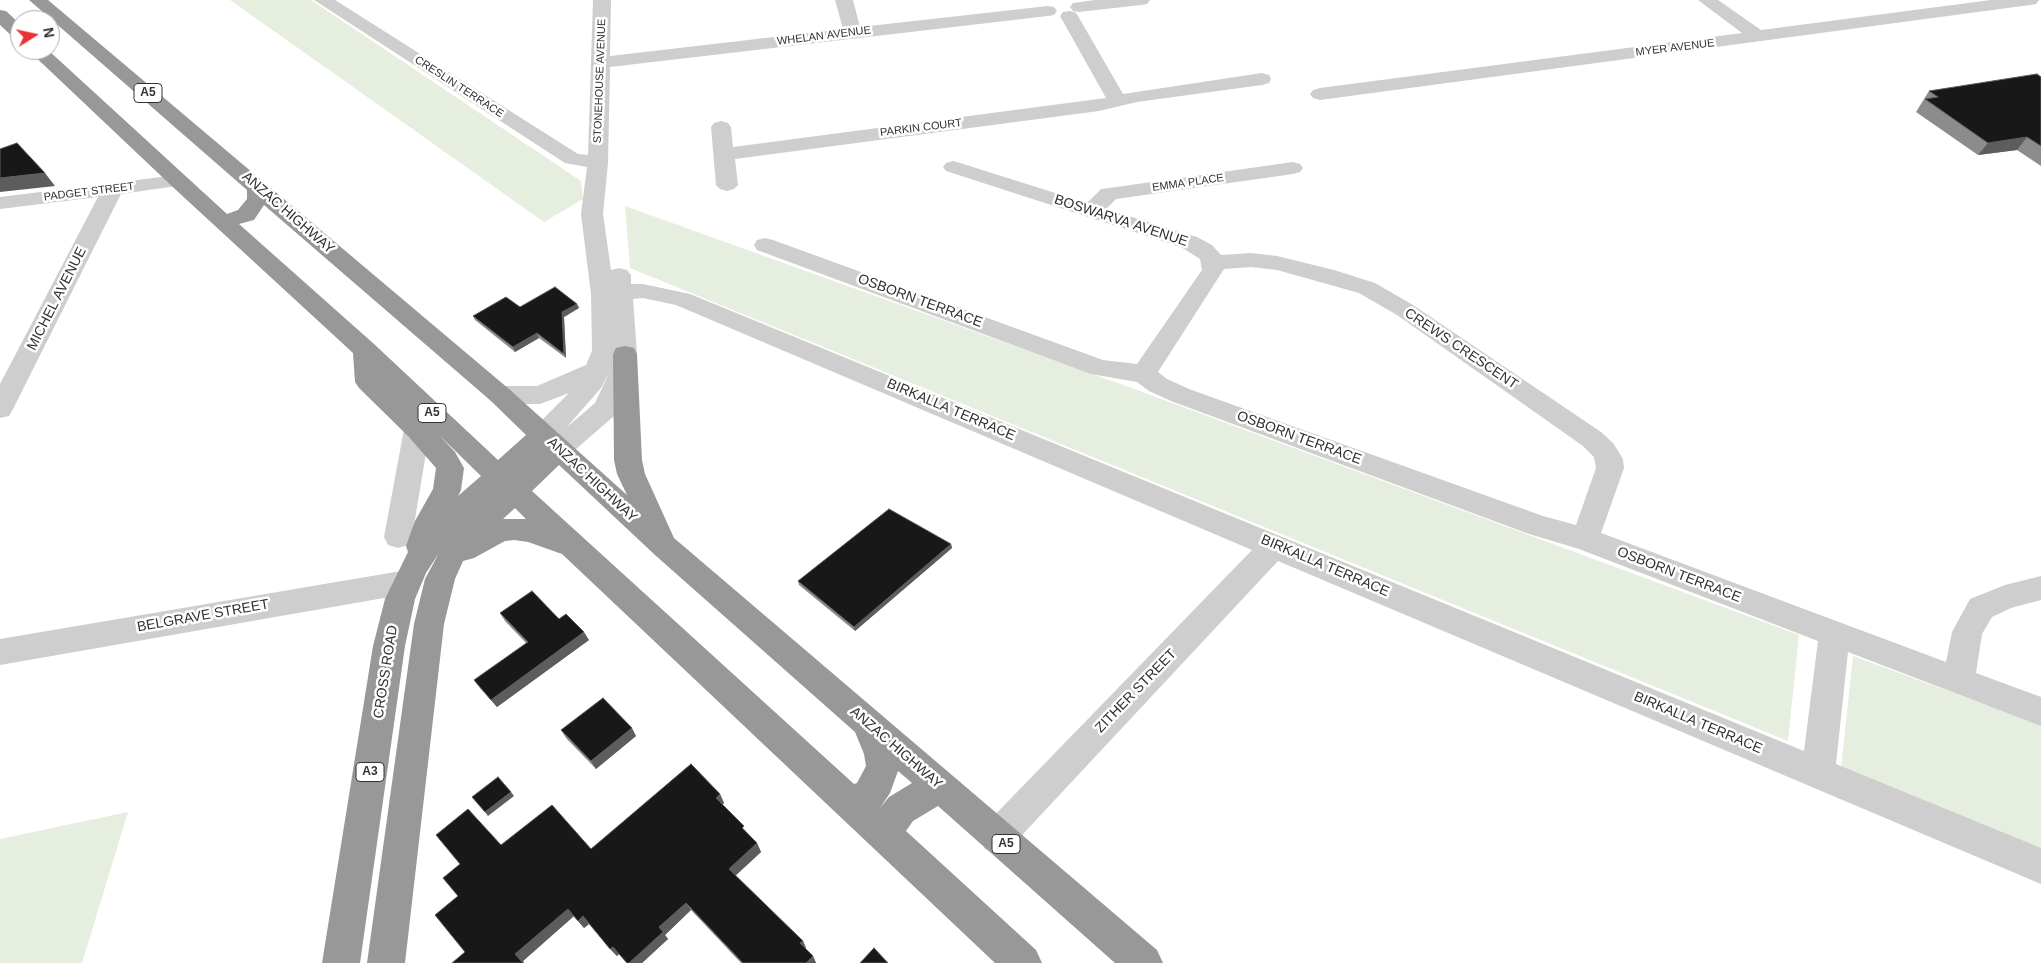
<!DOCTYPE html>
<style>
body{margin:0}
#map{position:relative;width:2041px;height:963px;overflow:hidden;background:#fff;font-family:Arial,sans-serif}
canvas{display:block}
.north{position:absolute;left:10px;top:10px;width:50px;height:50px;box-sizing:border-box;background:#fff;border:1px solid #adadad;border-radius:50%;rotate:80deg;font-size:14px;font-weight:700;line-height:20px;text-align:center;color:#313131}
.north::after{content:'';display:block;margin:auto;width:18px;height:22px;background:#eb2f35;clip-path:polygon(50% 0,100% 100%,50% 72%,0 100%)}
</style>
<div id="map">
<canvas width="2041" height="963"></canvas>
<div class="north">N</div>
</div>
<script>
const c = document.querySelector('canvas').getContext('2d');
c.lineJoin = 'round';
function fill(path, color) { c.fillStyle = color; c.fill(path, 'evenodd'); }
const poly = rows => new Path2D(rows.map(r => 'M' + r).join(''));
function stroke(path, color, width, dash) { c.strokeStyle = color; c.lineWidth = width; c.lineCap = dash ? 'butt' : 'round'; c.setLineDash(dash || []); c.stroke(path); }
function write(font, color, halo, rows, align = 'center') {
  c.font = font + ' Arial,sans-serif'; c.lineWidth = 5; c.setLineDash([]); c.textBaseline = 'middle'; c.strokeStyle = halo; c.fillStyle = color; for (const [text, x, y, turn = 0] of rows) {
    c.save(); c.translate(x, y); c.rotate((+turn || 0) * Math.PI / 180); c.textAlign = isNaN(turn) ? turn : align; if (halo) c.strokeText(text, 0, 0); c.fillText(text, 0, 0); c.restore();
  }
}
const green = poly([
 [230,0,311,0,581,181,583,199,544,222],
 [625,206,1137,390,1799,635,1788,741,630,268],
 [1853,656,2041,725,2041,851,1841,769],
 [128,812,82,963,0,963,0,839]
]);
const minor = poly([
 [314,0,335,0,578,154,588,155,593,0,611,0,610,56,843,29,835,0,853,0,860,27,1048,6,1054,7,1057,11,1054,15,1048,16,610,67,608,163,603,214,611,270,619,268,627,270,631,275,631,284,643,284,690,294,1804,751,1818,641,1579,549,1529,534,1171,401,1149,391,1137,382,1091,374,757,250,754,245,757,240,765,238,773,240,1103,360,1137,364,1202,270,1200,259,1181,247,946,171,943,167,946,163,953,161,960,163,1087,203,1101,189,1109,188,1293,162,1300,164,1303,168,1300,172,1293,174,1116,199,1106,209,1197,237,1212,245,1221,255,1251,253,1277,256,1334,270,1375,283,1413,305,1601,432,1613,443,1623,459,1624,468,1601,533,1946,662,1952,632,1970,599,2005,585,2041,576,2041,600,2011,608,1992,617,1982,634,1976,673,2041,697,2041,726,1848,652,1836,764,2041,848,2041,884,1278,561,1009,849,997,854,985,849,979,837,985,825,1252,550,676,305,643,298,633,299,637,354,635,376,614,416,568,456,559,459,550,456,546,449,549,443,543,445,534,442,530,435,534,428,569,393,540,404,500,404,491,401,487,395,491,389,500,386,537,386,586,365,592,351,591,294,581,214,587,167,565,163,314,0],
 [1251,267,1277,270,1359,293,1397,315,1583,446,1594,457,1596,468,1576,525,1543,516,1189,389,1167,379,1158,372,1224,269,1251,267],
 [610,371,595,403,566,428,601,388,610,371],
 [1095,0,1150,0,1147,4,1141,5,1079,12,1073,11,1070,7,1073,3,1095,0],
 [1698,0,1718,0,1761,30,1991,0,2039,0,2036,4,2030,5,1320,100,1313,98,1310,94,1313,90,1320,88,1742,33,1698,0],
 [1069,11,1075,12,1078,16,1123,94,1262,73,1269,75,1271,79,1269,83,1262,85,1137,102,1099,111,735,159,738,185,734,189,727,191,720,189,716,185,711,127,714,123,721,121,728,123,731,127,733,147,1106,98,1060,16,1063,12,1069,11],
 [177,175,184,177,187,181,184,185,121,194,13,409,9,416,0,418,0,384,98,197,0,209,0,197,177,175],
 [417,419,426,422,430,429,412,537,408,545,398,548,388,545,384,537,404,429,408,422,417,419],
 [407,570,417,573,422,582,417,591,407,594,0,665,0,639,407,570]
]);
const highway = poly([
 [29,0,48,0,509,389,627,495,617,474,614,460,613,354,616,348,625,346,634,348,637,354,642,460,645,474,674,538,1157,950,1163,963,1115,963,938,806,913,821,906,831,1036,950,1042,963,995,963,562,554,528,542,514,540,505,541,474,558,463,561,455,579,444,624,405,963,367,963,414,624,425,579,439,553,426,573,415,599,405,646,360,963,322,963,373,646,385,599,408,552,406,546,415,521,433,489,436,468,408,436,359,388,355,382,353,353,176,190,28,50,48,50,227,214,238,210,247,199,247,190,29,0],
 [264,205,491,401,526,435,498,460,374,344,239,224,254,220,264,205],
 [439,435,481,476,458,496,461,490,464,468,455,452,439,435],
 [559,465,655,555,855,732,864,754,866,766,857,783,854,784,532,491,559,465],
 [515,508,526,519,503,519,515,508],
 [898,771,912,783,889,797,880,808,890,793,898,771],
 [0,10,6,11,20,24,20,39,14,38,0,25,0,10]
]);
const wall = poly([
 [2041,77,2041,166,2017,150,1978,155,1916,112,1929,91],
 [577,304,579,308,564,317,566,358,539,338,515,352,475,320,473,316,520,307],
 [951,544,952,548,855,631,799,585,798,581],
 [500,613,559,619,589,640,497,707,480,688,474,680,526,643,505,621],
 [561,730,636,736,596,769,566,738],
 [720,794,724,803,722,805,757,843,761,852,735,876,803,941,806,948,806,949,813,956,816,963,741,963,691,910,665,935,668,939,642,963,627,963,619,954,617,956,589,924,584,928,574,916,523,961,524,963,452,963,465,952,458,896,501,845,591,849]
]);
const shadedWall = poly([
 [2027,137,2017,150,1978,155,1988,143],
 [45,173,55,186,0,192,0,178],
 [577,304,579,308,564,317,566,358,564,354,562,312],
 [537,333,539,338,515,352,513,347],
 [951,544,952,548,855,631,854,627],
 [584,632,589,640,497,707,491,700],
 [632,728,636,736,596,769,591,761],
 [511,792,514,796,488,816,485,812],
 [720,794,724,803,720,807,716,798],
 [757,843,761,852,733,878,729,869],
 [686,903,691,910,665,935,668,939,642,963,629,963,659,927],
 [568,909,574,916,523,961,524,963,523,963,515,954],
 [583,916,589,924,584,928,578,921],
 [803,941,806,948,804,951,800,943],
 [613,947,619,954,617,956,610,949],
 [813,956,816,963,806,963]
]);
const building = poly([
 [2037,74,2041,77,2041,146,2027,137,1988,143,1925,99,1938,97,1929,91,2037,74],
 [17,143,45,173,0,178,0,149,17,143],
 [555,287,577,304,562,312,564,354,537,333,513,347,473,316,506,297,520,307,555,287],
 [889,509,951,544,854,627,798,581,889,509],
 [532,591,559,619,566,614,584,632,491,700,474,680,528,642,500,613,532,591],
 [603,698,632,728,591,761,561,730,603,698],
 [691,764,720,794,716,798,744,826,742,828,757,843,729,869,803,941,800,943,813,956,806,963,743,963,686,903,659,927,663,932,629,963,627,963,613,947,610,949,583,916,578,921,568,909,515,954,523,963,452,963,465,952,435,915,458,896,443,878,460,864,436,835,468,809,501,845,552,805,591,849,691,764],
 [498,777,511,792,485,812,472,797,498,777],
 [874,948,888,963,860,963,874,948]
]);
const farStreetnames = [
 ["WHELAN AVENUE",824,36,-7],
 ["MYER AVENUE",1675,48,-7],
 ["STONEHOUSE AVENUE",600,81,-88],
 ["CRESLIN TERRACE",459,87,33],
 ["PARKIN COURT",921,128,-7],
 ["EMMA PLACE",1188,183,-8],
 ["PADGET STREET",89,192,-7]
];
const shields = [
 [148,93,28],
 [432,413,28],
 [370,772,28],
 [1006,844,28]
];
const shieldNames = [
 ["A5",148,93],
 ["A5",432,413],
 ["A3",370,772],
 ["A5",1006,844]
];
const streetNames = [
 ["ANZAC HIGHWAY",288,213,41],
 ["BOSWARVA AVENUE",1121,221,18],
 ["MICHEL AVENUE",57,299,-63],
 ["OSBORN TERRACE",920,301,20],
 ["CREWS CRESCENT",1461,349,34],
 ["BIRKALLA TERRACE",951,410,23],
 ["OSBORN TERRACE",1299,438,20],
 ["ANZAC HIGHWAY",592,480,43],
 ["BIRKALLA TERRACE",1325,566,23],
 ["OSBORN TERRACE",1679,575,21],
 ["BELGRAVE STREET",203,616,-10],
 ["CROSS ROAD",386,672,-81],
 ["ZITHER STREET",1136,691,-46],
 ["BIRKALLA TERRACE",1698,723,23],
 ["ANZAC HIGHWAY",896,748,41]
];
fill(green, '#e6eedf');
fill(minor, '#cecece');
fill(highway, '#989898');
fill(wall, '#8c8c8c');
fill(shadedWall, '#5d5d5d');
fill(building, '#181818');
stroke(building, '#5d5d5d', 1);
write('11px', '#313131', '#fff', farStreetnames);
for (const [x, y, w] of shields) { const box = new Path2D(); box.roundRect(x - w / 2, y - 9.5, w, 19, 4); c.fillStyle = '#fff'; c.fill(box); stroke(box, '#313131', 1); }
write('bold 12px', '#313131', null, shieldNames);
write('14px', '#313131', '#fff', streetNames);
</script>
